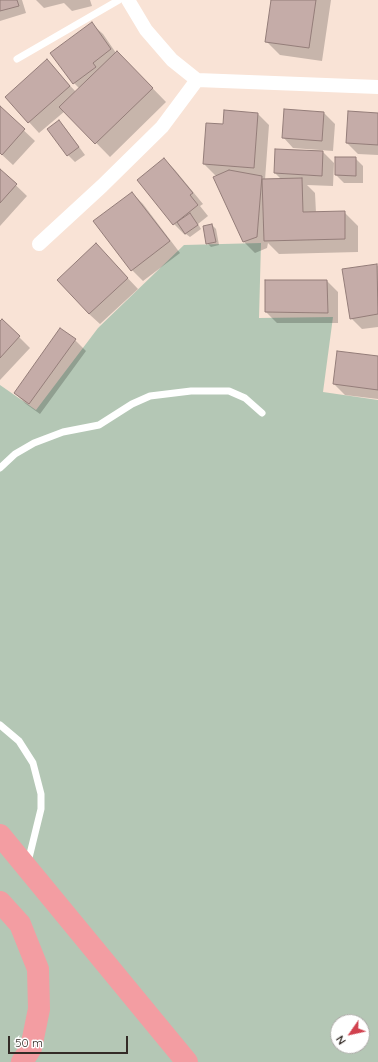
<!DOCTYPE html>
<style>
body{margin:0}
#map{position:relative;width:378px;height:1062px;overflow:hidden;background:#f9e3d6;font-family:Quicksand,sans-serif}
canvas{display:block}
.north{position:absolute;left:330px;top:1014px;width:40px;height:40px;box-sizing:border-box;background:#fff;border:1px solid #adaaa8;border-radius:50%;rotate:236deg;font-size:11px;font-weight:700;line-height:16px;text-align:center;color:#332b26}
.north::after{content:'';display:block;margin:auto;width:14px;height:18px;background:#d1414e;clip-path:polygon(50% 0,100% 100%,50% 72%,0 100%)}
.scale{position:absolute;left:8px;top:1036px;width:120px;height:18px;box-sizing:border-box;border:2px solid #332b26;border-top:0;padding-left:5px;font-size:12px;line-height:14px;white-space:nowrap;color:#332b26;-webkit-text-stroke:3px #fff;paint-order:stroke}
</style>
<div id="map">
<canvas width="378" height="1062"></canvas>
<div class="north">N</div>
<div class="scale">50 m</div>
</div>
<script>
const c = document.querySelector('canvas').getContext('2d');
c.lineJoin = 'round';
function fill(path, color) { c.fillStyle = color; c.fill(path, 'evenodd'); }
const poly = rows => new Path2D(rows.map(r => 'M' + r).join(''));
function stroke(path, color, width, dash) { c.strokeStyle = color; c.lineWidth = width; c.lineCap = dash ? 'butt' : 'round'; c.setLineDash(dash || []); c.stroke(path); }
const green = poly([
 [261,243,259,318,333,317,323,392,378,400,378,1062,0,1062,0,385,36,410,98,328,184,245],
 [338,1022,362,1022,362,1046,338,1046]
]);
const shadow = poly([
 [0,0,22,0,26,13,0,21],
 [36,0,90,0,92,6,72,11,64,3,44,8],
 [272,0,331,0,322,61,280,55,267,42],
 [92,24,103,34,116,53,131,66,166,102,110,157,65,111,39,133,6,97,57,72,76,92,80,89,74,83],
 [0,108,35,141,13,165,0,153],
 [324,113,335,124,333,151,293,148,283,137],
 [258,114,269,125,265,180,282,180,275,173,323,152,334,163,333,186,307,185,315,193,316,213,344,212,358,226,358,252,279,254,268,243,267,248,255,253,244,242,220,175,215,175,204,164,224,125],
 [378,114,378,155,358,154,347,143],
 [59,122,66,129,85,155,75,162,68,155],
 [355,158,363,166,363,183,344,183,336,175],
 [164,159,175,170,203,204,200,206,208,216,198,224,201,229,190,237,186,234,185,235,174,224,139,180],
 [0,170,27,196,0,226],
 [132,193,143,204,180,253,143,281,132,270,95,222],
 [212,225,216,229,219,245,211,247,207,243],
 [107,256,138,289,100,324,89,314],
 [377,265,378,266,378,327,362,329,351,318],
 [266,281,327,281,338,292,338,323,277,323,266,312],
 [2,320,30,348,0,380,0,321],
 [75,340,86,351,40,414,26,404,15,393],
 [378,357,378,399,345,395,334,384]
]);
const building = poly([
 [0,0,17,0,19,6,0,11,0,0],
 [271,0,316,0,309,48,265,42,271,0],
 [92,22,111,49,93,63,96,67,73,84,50,53,92,22],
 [117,51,153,88,95,144,59,107,117,51],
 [47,59,70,86,28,123,5,97,47,59],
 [0,106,25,129,2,155,0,153,0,106],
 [284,109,324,112,322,141,282,138,284,109],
 [224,110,258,113,254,168,203,164,206,123,223,124,224,110],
 [348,111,378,113,378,145,346,143,348,111],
 [59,120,79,147,67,156,47,129,59,120],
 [275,149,323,151,322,176,274,173,275,149],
 [335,157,356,157,356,176,335,175,335,157],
 [164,158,193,193,190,195,198,205,173,225,137,180,164,158],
 [0,169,17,184,0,203,0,169],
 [229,170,262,176,257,237,243,242,213,177,229,170],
 [302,178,303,212,345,211,345,239,264,241,262,179,302,178],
 [132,192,170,241,131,271,93,221,132,192],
 [190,213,198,225,185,234,177,222,190,213],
 [212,224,216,242,206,244,203,226,212,224],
 [96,243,128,278,89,314,57,280,96,243],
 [377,264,378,314,350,319,342,269,377,264],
 [265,280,327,280,328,313,265,312,265,280],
 [2,319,20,336,0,358,0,321,2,319],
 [60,328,76,339,29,404,14,393,60,328],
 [337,351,378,356,378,390,333,384,337,351]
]);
const lane = poly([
 [17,59,119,0],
 [0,468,15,454,34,443,63,432,99,425,132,404,150,396,191,391,229,391,245,398,262,413],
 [0,725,19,741,33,763,41,794,41,809,28,862]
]);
const street = poly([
 [128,0,146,30,172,60,197,80,378,87],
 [39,244,102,186,162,127,197,80]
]);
const highway = poly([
 [0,835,187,1062],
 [0,902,20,924,38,969,39,1009,31,1048,22,1062]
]);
fill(green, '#b4c7b5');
fill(shadow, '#0003');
fill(building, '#c5aca8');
stroke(building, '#947d79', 1);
stroke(lane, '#fff', 7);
stroke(street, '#fff', 14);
stroke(highway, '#f39da2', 22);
</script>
